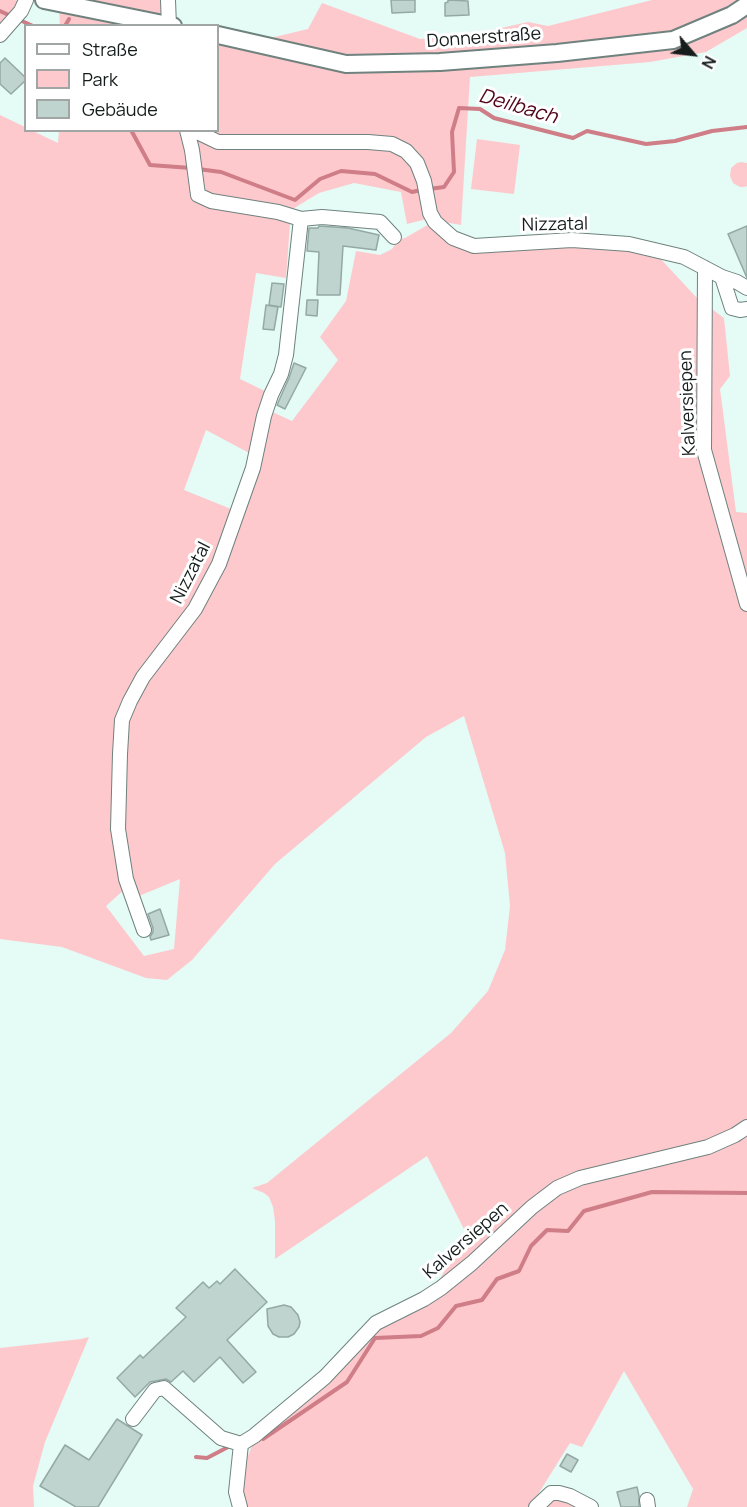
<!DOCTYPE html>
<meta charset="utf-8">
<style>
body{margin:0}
#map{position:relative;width:747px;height:1507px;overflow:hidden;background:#e5fbf6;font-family:Manrope,sans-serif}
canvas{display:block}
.legend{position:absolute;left:24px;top:24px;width:195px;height:108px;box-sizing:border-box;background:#fff;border:2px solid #a1a5a4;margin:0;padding:8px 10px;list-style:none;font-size:18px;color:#151d1c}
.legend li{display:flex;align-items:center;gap:12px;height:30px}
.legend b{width:30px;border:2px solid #a1a5a4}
.north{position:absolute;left:663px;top:24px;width:60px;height:60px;-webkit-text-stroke:4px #fff;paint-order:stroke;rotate:118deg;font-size:16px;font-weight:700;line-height:24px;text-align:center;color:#151d1c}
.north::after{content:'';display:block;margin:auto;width:21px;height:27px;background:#151d1c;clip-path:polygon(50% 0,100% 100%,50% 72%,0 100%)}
</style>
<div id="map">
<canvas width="747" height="1507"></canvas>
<ul class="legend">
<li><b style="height:8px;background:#fff"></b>Straße</li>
<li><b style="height:16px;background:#fdc9cd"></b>Park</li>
<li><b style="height:16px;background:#bfd4cf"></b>Gebäude</li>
</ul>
<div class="north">N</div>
</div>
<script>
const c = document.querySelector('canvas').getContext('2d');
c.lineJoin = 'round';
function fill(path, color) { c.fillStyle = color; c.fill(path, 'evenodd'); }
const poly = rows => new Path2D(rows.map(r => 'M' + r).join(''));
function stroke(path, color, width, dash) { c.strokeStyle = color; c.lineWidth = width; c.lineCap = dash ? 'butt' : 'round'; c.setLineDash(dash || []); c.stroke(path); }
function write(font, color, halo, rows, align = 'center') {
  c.font = font + ' Manrope,sans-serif'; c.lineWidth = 6; c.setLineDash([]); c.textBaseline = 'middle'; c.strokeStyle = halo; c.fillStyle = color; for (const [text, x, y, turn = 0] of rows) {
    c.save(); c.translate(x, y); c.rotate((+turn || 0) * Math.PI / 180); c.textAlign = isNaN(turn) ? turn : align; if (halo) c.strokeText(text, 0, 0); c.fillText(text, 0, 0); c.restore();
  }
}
const green = poly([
 [0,0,15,0,22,2,0,32],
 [62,0,164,0,165,20],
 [652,0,747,0,747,28,706,52,650,62,470,77,461,225,427,219,407,224,401,192,354,183,319,193,291,210,286,278,256,273,240,379,269,393,253,455,206,430,184,490,236,511,217,563,194,608,142,675,128,699,120,719,116,734,116,820,117,843,126,888,106,906,144,956,174,949,180,879,134,898,127,877,119,828,124,723,131,702,144,678,197,609,220,564,256,467,268,410,292,421,338,360,320,337,346,301,356,251,380,255,392,249,399,239,405,238,431,223,451,241,472,248,577,244,631,249,657,255,697,298,724,318,730,376,720,389,736,512,747,513,747,1507,687,1507,693,1489,624,1371,582,1447,570,1443,530,1507,246,1507,241,1490,245,1463,252,1446,263,1430,327,1378,377,1324,425,1301,443,1291,507,1236,533,1210,560,1190,556,1184,475,1255,436,1286,446,1268,455,1259,469,1239,427,1156,275,1259,275,1221,273,1207,269,1197,264,1193,252,1188,267,1183,451,1033,488,991,505,950,510,906,505,853,464,716,426,737,275,864,192,960,167,980,146,978,62,947,0,939,0,115,25,127,26,130,33,131,58,143,59,131,218,130,218,31,262,40,308,29,322,3,420,39,488,31,528,22,548,26],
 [59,9,134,25,60,25],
 [477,139,520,145,514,194,471,189],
 [741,162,747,163,747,186,744,187,740,187,733,183,730,176,731,168,737,163],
 [89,1337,45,1442,33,1486,34,1507,0,1507,0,1348,81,1339],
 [553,1498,585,1507,540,1507]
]);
const stream = poly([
 [0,11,33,26],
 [65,26,69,19],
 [131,130,150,165,191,168],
 [198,169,221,172,295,200,320,179,341,171,375,174,412,192,421,190],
 [429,189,444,187,454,172,452,132,459,108,480,109,494,118,573,138,587,131,646,144,675,141,712,131,747,127],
 [263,1439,347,1382,375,1338,421,1336,438,1328,456,1306,482,1300,497,1279,519,1271,531,1246,547,1230,568,1231,584,1211,652,1192,747,1193],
 [196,1457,207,1458,230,1446]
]);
const building = poly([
 [391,0,415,0,415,12,392,13,391,0],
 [448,0,468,1,469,15,445,16,445,3,448,2,448,0],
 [5,58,26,78,26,80,11,94,0,84,0,63,5,58],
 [319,226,348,228,379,235,376,250,343,246,340,295,317,295,319,252,307,251,309,228,318,228,319,226],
 [747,226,747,278,728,234,747,226],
 [272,283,284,284,281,307,269,305,272,283],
 [307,300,318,300,317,316,306,315,307,300],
 [266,305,278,307,274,330,263,329,266,305],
 [294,363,306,368,285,409,277,405,289,378,294,363],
 [160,909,169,935,151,940,150,937,153,932,153,928,148,914,160,909],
 [235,1269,267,1302,227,1340,256,1372,243,1383,220,1357,194,1382,183,1371,171,1382,166,1379,150,1382,135,1397,117,1378,140,1355,143,1358,186,1317,176,1308,203,1282,209,1288,217,1281,220,1284,235,1269],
 [284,1305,291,1307,298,1315,300,1322,299,1327,294,1334,288,1337,279,1337,273,1334,268,1326,267,1309,284,1305],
 [117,1419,142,1435,98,1507,76,1507,40,1486,65,1445,89,1460,117,1419],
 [567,1454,578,1460,571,1472,560,1466,567,1454],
 [637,1487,639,1496,639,1507,621,1507,617,1492,637,1487]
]);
const minor = poly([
 [168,0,169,26],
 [0,35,21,11,26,0],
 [187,130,192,150,198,195,211,201,278,212,301,219],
 [193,130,218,142,368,142,392,144,406,151,417,163,424,181,430,213,435,222,453,238,474,246,572,240,629,244,684,257,722,277,737,282,747,288],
 [705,268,704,450,747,604],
 [722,277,732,308,740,310,747,309],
 [144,930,126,879,118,829,120,754,122,720,130,701,143,677,195,609,219,564,253,468,264,416,271,395,281,374,286,355,301,219,322,217,380,222,394,237],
 [133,1419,155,1390,164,1388,221,1438,241,1444,254,1436,325,1377,376,1323,424,1299,441,1288,472,1263,532,1207,557,1188,580,1178,708,1147,735,1135,747,1127],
 [647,1500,648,1507],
 [240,1507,236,1492,241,1444],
 [536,1507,551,1493,559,1493,570,1496,591,1507]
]);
const major = poly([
 [44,0,173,26],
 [218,35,346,64,440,62,557,53,673,40,732,15,747,5]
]);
const streetNames = [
 ["Donnerstraße",484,38,-4],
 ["Nizzatal",555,225,-1],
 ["Kalversiepen",688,403,-92],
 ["Nizzatal",191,573,-63],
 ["Kalversiepen",466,1241,-41]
];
const waterNames = [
 ["Deilbach",518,107,16]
];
fill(green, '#fdc9cd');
stroke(stream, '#cf7d86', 4);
fill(building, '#bfd4cf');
stroke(building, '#94a8a4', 1.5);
stroke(minor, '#6f827e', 16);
stroke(major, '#6f827e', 20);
stroke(minor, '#fff', 14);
stroke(major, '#fff', 16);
write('18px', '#151d1c', '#fff', streetNames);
write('italic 20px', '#50051a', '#fff', waterNames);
</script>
